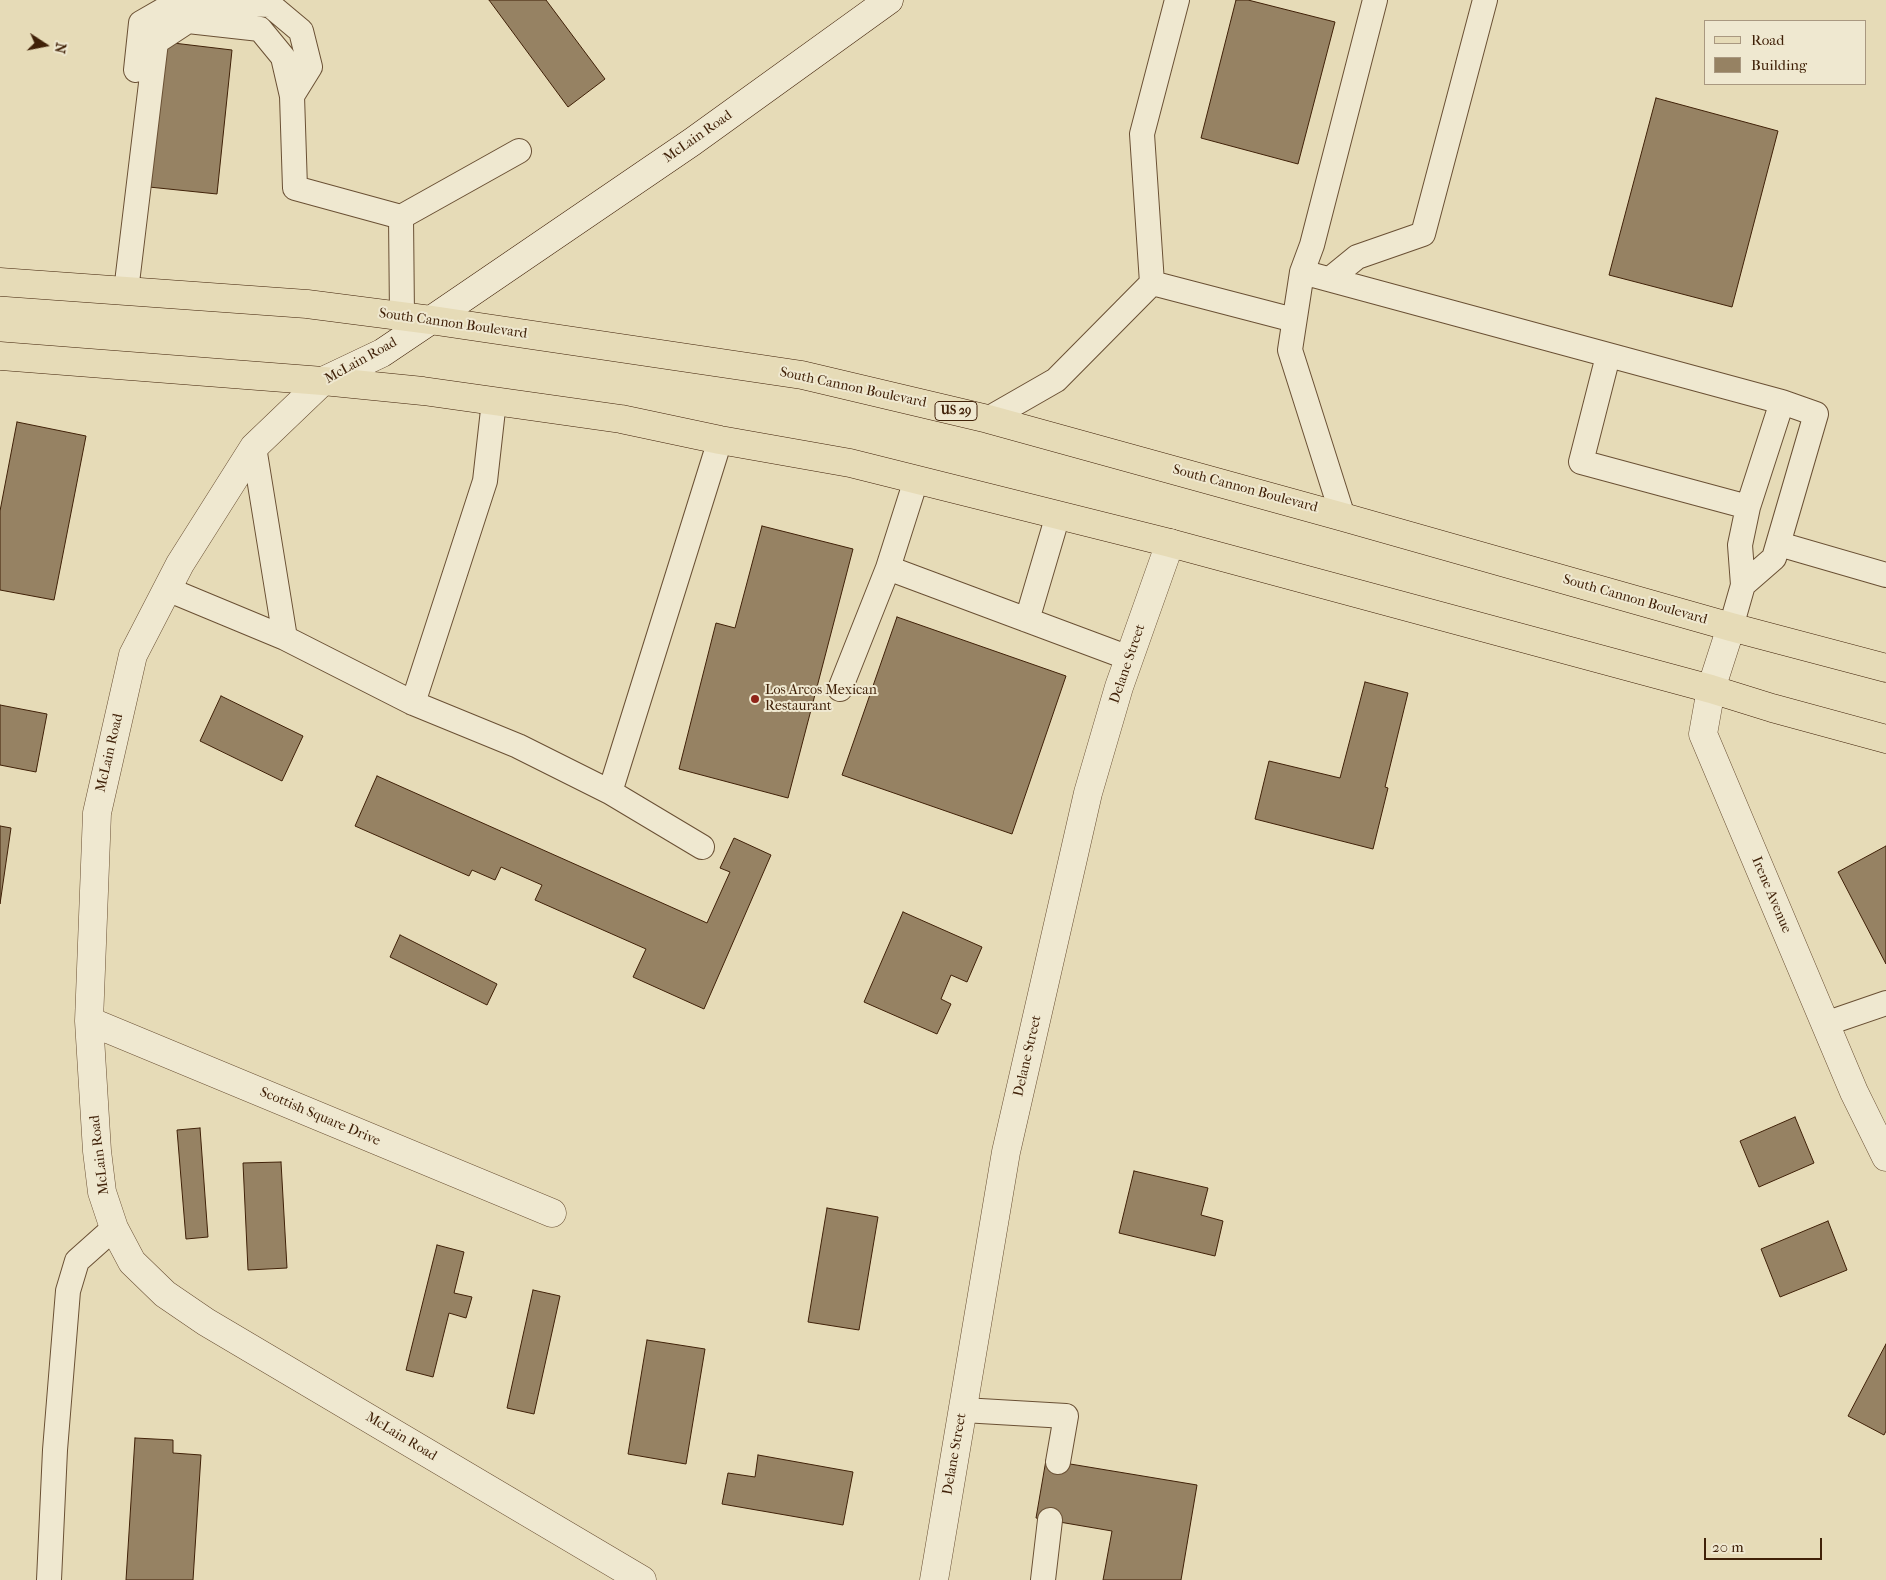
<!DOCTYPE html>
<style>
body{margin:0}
#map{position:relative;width:1886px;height:1580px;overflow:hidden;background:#e6dbb7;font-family:"IM FELL French Canon",serif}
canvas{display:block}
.legend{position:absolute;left:1704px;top:20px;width:162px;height:65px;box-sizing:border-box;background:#efe8d0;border:1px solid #a99880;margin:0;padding:6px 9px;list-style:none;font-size:15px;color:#402108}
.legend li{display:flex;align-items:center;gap:10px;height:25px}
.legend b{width:25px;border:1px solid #a99880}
.north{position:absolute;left:20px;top:20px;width:50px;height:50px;-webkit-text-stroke:4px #efe8d0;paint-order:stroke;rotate:101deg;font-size:14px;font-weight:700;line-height:20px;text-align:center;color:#402108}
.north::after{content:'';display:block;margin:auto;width:18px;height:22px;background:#402108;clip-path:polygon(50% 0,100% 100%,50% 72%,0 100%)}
.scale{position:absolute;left:1704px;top:1538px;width:118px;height:22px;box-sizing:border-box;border:2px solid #402108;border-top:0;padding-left:6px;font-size:15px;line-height:18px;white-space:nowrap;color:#402108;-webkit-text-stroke:4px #efe8d0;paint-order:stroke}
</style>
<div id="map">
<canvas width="1886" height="1580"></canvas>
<ul class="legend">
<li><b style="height:6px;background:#e6dbb7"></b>Road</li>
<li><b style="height:14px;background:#968263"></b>Building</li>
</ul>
<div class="north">N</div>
<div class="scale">20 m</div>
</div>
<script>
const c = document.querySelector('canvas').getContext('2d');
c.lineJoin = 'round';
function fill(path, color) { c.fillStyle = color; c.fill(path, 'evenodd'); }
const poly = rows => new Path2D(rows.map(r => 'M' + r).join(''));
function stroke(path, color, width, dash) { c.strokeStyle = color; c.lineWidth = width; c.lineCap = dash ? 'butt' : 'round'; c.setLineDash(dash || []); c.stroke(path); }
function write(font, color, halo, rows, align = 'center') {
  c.font = font + ' "IM FELL French Canon",serif'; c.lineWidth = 4; c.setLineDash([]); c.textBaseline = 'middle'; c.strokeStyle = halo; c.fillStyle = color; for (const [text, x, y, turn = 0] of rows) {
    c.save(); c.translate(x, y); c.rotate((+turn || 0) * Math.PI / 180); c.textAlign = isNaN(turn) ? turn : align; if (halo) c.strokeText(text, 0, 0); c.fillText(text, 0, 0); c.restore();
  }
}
const building = poly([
 [489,0,546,0,605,79,568,107,489,0],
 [1236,0,1248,0,1335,22,1298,164,1201,138,1236,0],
 [165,42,232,50,217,194,149,187,165,42],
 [1656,98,1778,131,1732,307,1609,275,1656,98],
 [17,422,86,436,54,600,0,590,0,511,17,422],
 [762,526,853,549,788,798,679,769,716,623,735,628,762,526],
 [897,617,1066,676,1012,834,842,775,897,617],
 [1365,682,1408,693,1385,787,1388,788,1373,849,1255,819,1269,761,1340,778,1365,682],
 [221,696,303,736,282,781,200,741,221,696],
 [0,705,47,714,36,772,0,765,0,705],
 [377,776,707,923,730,872,720,868,734,838,771,855,704,1009,633,977,646,949,535,900,542,885,501,867,495,880,472,870,469,876,355,826,377,776],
 [0,826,11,828,0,904,0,826],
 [1886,846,1886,964,1838,872,1886,846],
 [903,912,982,947,967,982,951,975,941,999,951,1004,937,1034,864,1002,903,912],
 [400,935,497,984,487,1005,390,957,400,935],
 [1795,1117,1814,1163,1759,1187,1740,1141,1795,1117],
 [200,1128,208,1237,186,1239,177,1130,200,1128],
 [281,1162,287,1268,248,1270,243,1163,281,1162],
 [1134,1171,1208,1188,1201,1215,1223,1221,1215,1256,1119,1233,1134,1171],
 [827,1208,878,1217,859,1330,808,1322,827,1208],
 [1828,1221,1847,1270,1780,1297,1761,1249,1828,1221],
 [437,1245,464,1252,454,1293,472,1297,466,1318,449,1313,433,1377,406,1370,437,1245],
 [533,1290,560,1296,534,1414,507,1408,533,1290],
 [647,1340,705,1349,686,1464,628,1454,647,1340],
 [1886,1344,1886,1431,1884,1435,1848,1416,1886,1344],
 [135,1438,173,1440,173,1453,201,1455,193,1580,126,1580,135,1438],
 [758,1455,853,1472,843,1525,722,1504,728,1473,755,1477,758,1455],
 [1046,1460,1197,1485,1181,1580,1103,1580,1112,1531,1036,1518,1046,1460]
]);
const lane = poly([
 [136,70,141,23,179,1,270,5,301,31,310,67,292,96],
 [401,217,402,316],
 [1302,272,1312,245,1375,0],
 [1330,279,1357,257,1423,234,1485,0],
 [1152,283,1142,134,1177,0],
 [126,291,156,42,188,21,260,29,283,57,292,96,295,188,401,217,519,151],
 [1608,356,1581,462,1748,507],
 [988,419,1056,380,1152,283,1294,320],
 [254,447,285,638],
 [916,480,888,568,1129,658],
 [1343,517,1290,350,1302,272,1782,402,1748,507,1740,545,1743,585,1731,627],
 [1779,544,1886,575],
 [1743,585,1774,558,1816,414,1782,402],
 [167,589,285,638,413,703,518,746,610,792,702,847],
 [1027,620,1058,515],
 [840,689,888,568],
 [413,703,485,481,494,401],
 [610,792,720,440],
 [1825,1024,1886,1003],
 [963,1410,1066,1416,1058,1462],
 [49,1580,55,1450,68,1291,77,1261,114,1228],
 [1043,1580,1050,1520]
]);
const street = poly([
 [323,381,254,447,180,564,133,655,97,813,89,1021,97,1151,102,1192,114,1228,132,1262,165,1294,206,1322,642,1580],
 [1731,627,1711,689,1703,734,1854,1092,1886,1157],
 [89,1021,552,1213],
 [934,1580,1006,1152,1088,793,1119,687,1170,543]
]);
const secondary = poly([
 [323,381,382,353,431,320,692,142,889,0]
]);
const primary = poly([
 [0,282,307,304,431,320,802,375,988,419,1343,517,1731,627,1886,668],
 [0,356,323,381,423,391,621,419,720,440,850,463,1170,543,1711,689,1772,708,1886,739]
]);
const markers = [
 [755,699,5,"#8f2418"]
];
const shields = [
 [956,411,42]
];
const shieldNames = [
 ["US 29",956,411]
];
const streetNames = [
 ["McLain Road",698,137,-35],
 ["South Cannon Boulevard",453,324,8],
 ["McLain Road",361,361,-29],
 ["South Cannon Boulevard",853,388,12],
 ["South Cannon Boulevard",1245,489,15],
 ["South Cannon Boulevard",1635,600,16],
 ["Delane Street",1128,664,-71],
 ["McLain Road",110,753,-77],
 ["Irene Avenue",1771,895,67],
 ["Delane Street",1028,1056,-77],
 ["Scottish Square Drive",320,1117,23],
 ["McLain Road",100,1155,-97],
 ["McLain Road",401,1437,31],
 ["Delane Street",955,1454,-80]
];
const poiNames = [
 ["Los Arcos Mexican",765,691],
 ["Restaurant",765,707]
];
fill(building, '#968263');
stroke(building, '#402108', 1);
stroke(lane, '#6a5034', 26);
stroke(street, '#6a5034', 29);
stroke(secondary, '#402108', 29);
stroke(primary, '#402108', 29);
stroke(lane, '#efe8d0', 24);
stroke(street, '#efe8d0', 28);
stroke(secondary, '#efe8d0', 28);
stroke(primary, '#e6dbb7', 28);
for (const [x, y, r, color] of markers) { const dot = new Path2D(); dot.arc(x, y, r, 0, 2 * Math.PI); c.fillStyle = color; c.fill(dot); stroke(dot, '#efe8d0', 2); }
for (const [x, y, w] of shields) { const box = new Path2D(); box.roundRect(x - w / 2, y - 9.5, w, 19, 4); c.fillStyle = '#efe8d0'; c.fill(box); stroke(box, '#402108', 1); }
write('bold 12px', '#402108', null, shieldNames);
write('14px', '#402108', '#efe8d0', streetNames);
write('14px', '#402108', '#efe8d0', poiNames, 'left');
</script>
